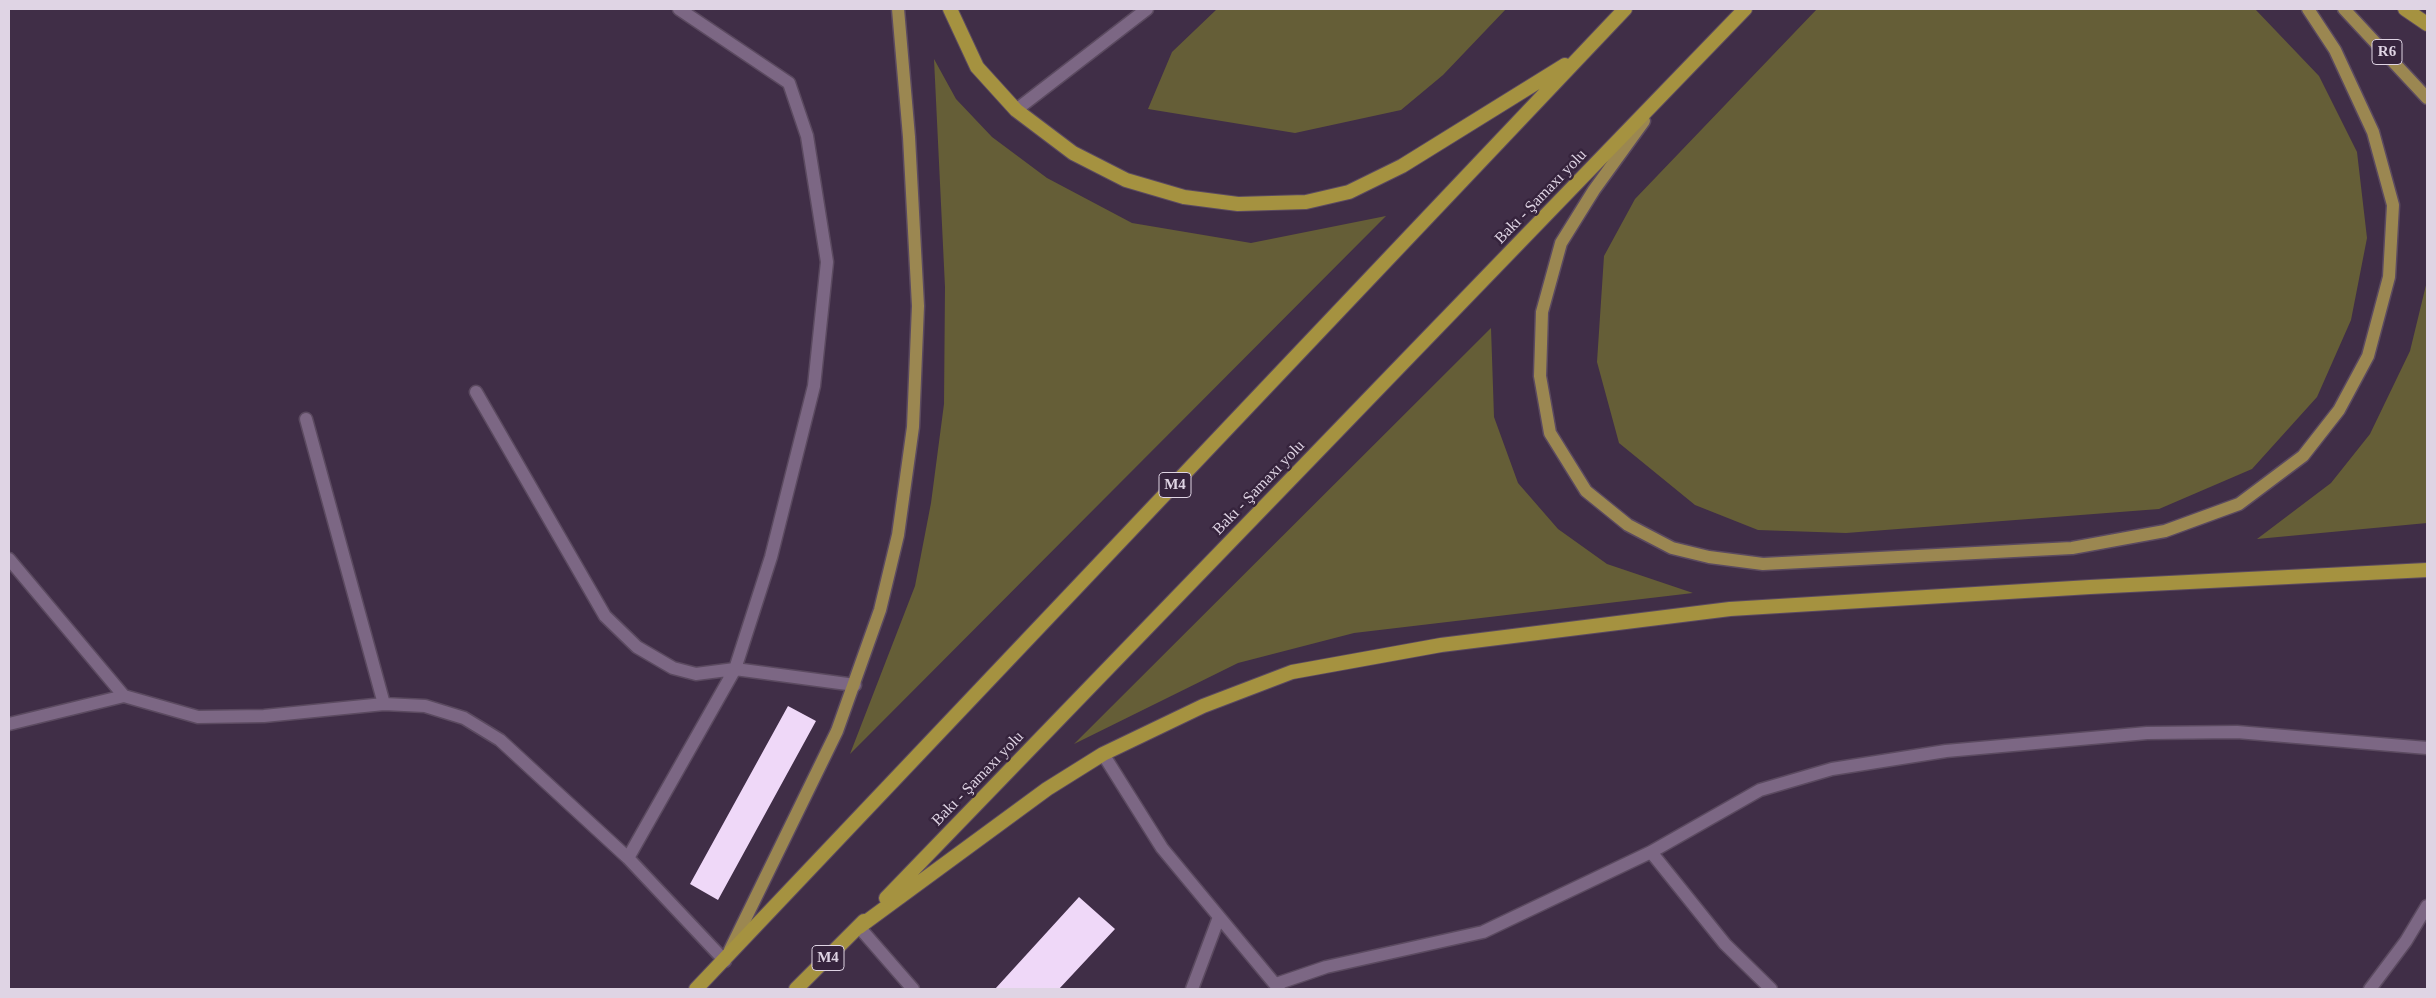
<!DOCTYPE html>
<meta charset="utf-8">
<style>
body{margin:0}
#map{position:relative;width:2436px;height:998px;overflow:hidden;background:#402e47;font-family:"Times New Roman",serif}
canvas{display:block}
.frame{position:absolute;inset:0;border:10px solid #dfd4e4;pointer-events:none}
</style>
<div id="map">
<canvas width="2436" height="998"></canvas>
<div class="frame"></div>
</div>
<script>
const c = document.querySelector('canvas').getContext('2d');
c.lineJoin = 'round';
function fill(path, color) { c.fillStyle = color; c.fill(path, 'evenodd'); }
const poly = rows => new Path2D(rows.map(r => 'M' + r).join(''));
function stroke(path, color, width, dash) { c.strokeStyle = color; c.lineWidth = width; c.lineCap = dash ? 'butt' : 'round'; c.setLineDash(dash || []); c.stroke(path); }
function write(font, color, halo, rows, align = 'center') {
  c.font = font + ' "Times New Roman",serif'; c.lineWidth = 5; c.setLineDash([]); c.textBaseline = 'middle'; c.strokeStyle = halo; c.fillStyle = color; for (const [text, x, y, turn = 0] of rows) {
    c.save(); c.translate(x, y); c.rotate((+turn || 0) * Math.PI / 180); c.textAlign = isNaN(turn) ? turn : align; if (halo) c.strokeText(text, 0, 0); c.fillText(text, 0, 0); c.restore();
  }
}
const green = poly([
 [1217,9,1506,9,1443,75,1401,110,1295,133,1148,109,1172,52],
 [1817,9,2255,9,2319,76,2357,152,2367,238,2351,320,2317,397,2252,469,2159,509,1846,533,1758,530,1695,505,1619,443,1597,362,1604,256,1635,199],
 [934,59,956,99,992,137,1047,178,1132,223,1251,243,1386,216,850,754,915,586,931,503,944,404,945,287],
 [2427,281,2427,523,2257,539,2331,483,2370,434,2410,351],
 [1491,328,1494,417,1518,483,1558,529,1607,564,1693,593,1354,633,1238,663,1074,744]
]);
const building = poly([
 [788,706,816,721,718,900,690,884],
 [1079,897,1115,929,1059,989,995,989]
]);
const service = poly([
 [1016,110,1147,9],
 [476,392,605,616,637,647,673,668,696,674,735,669,855,685],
 [306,419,384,704],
 [9,559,124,696,198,717,264,716,384,704,425,706,464,718,500,740,628,858,725,961],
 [9,724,124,696],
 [628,858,735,669,771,557,814,386,827,262,807,136,789,83,679,9],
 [859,927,913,989]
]);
const minor = poly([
 [1103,754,1162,848,1279,989],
 [1651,852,1725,944,1771,989],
 [1276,984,1326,967,1483,932,1651,852,1760,790,1832,769,1946,751,2147,733,2237,732,2427,748],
 [1192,989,1219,917],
 [2370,989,2406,941,2427,906]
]);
const primary = poly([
 [2344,9,2427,98],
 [1644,121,1594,190,1561,243,1542,312,1540,376,1550,433,1586,491,1628,525,1672,548,1709,557,1763,564,2072,548,2165,531,2239,504,2303,456,2339,410,2368,356,2389,277,2393,205,2373,132,2335,50,2308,9],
 [730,950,837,731,880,610,898,535,913,427,918,306,909,137,898,9]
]);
const trunk = poly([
 [950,9,977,67,1016,110,1073,153,1126,180,1184,197,1238,204,1306,202,1349,192,1402,166,1565,65],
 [2405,9,2427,24],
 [886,898,1745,9],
 [859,927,1047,789,1103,754,1203,706,1292,672,1441,645,1730,609,2090,587,2427,570],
 [696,989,1625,9],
 [796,989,864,921]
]);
const shields = [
 [2387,52,30],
 [1175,485,32],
 [828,958,32]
];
const shieldNames = [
 ["R6",2387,52],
 ["M4",1175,485],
 ["M4",828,958]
];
const streetNames = [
 ["Bakı - Şamaxı yolu",1541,197,-46],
 ["Bakı - Şamaxı yolu",1259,488,-46],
 ["Bakı - Şamaxı yolu",978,779,-46]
];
fill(green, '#655e37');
fill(building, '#efd8f8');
stroke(service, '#5b4a60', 15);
stroke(minor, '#5b4a60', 15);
stroke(primary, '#5b4a60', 15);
stroke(trunk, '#5b4a60', 16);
stroke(service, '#7c6784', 12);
stroke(minor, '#7c6784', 12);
stroke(primary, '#9b8751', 12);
stroke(trunk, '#a59240', 14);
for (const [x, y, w] of shields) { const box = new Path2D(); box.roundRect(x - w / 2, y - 12.5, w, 25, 4); c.fillStyle = '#36243d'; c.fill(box); stroke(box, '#dfd4e4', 1); }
write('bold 15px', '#dfd4e4', null, shieldNames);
write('16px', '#dfd4e4', '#36243d', streetNames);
</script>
